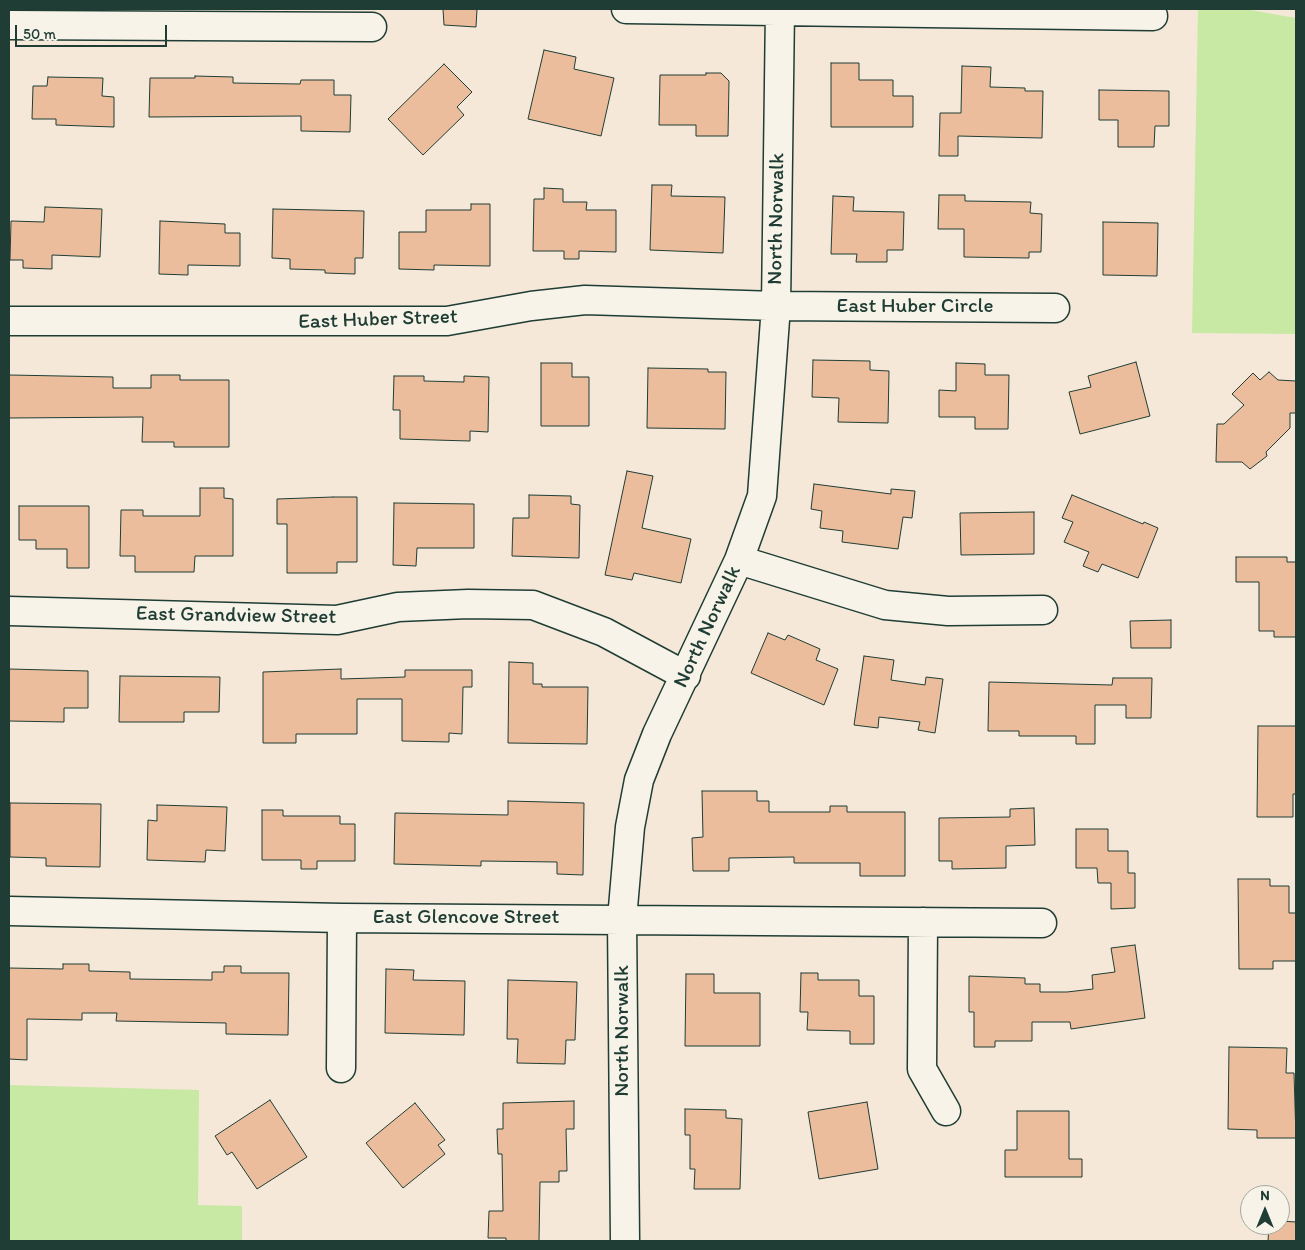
<!DOCTYPE html>
<style>
body{margin:0}
#map{position:relative;width:1305px;height:1250px;overflow:hidden;background:#f5e8d9;font-family:Itim,sans-serif}
canvas{display:block}
.frame{position:absolute;inset:0;border:10px solid #1f3d34;pointer-events:none}
.north{position:absolute;left:1240px;top:1185px;width:50px;height:50px;box-sizing:border-box;background:#f7f3e8;border:1px solid #a1aaa0;border-radius:50%;rotate:0deg;font-size:14px;font-weight:700;line-height:20px;text-align:center;color:#1f3d34}
.north::after{content:'';display:block;margin:auto;width:18px;height:22px;background:#1f3d34;clip-path:polygon(50% 0,100% 100%,50% 72%,0 100%)}
.scale{position:absolute;left:15px;top:25px;width:152px;height:22px;box-sizing:border-box;border:2px solid #1f3d34;border-top:0;padding-left:6px;font-size:15px;line-height:18px;white-space:nowrap;color:#1f3d34;-webkit-text-stroke:4px #f7f3e8;paint-order:stroke}
</style>
<div id="map">
<canvas width="1305" height="1250"></canvas>
<div class="frame"></div>
<div class="north">N</div>
<div class="scale">50 m</div>
</div>
<script>
const c = document.querySelector('canvas').getContext('2d');
c.lineJoin = 'round';
function fill(path, color) { c.fillStyle = color; c.fill(path, 'evenodd'); }
const poly = rows => new Path2D(rows.map(r => 'M' + r).join(''));
function stroke(path, color, width, dash) { c.strokeStyle = color; c.lineWidth = width; c.lineCap = dash ? 'butt' : 'round'; c.setLineDash(dash || []); c.stroke(path); }
function write(font, color, halo, rows, align = 'center') {
  c.font = font + ' Itim,sans-serif'; c.lineWidth = 4.5; c.setLineDash([]); c.textBaseline = 'middle'; c.strokeStyle = halo; c.fillStyle = color; for (const [text, x, y, turn = 0] of rows) {
    c.save(); c.translate(x, y); c.rotate((+turn || 0) * Math.PI / 180); c.textAlign = isNaN(turn) ? turn : align; if (halo) c.strokeText(text, 0, 0); c.fillText(text, 0, 0); c.restore();
  }
}
const green = poly([
 [1198,9,1244,9,1296,18,1296,334,1192,333],
 [9,1085,199,1090,198,1205,242,1206,242,1241,9,1241]
]);
const building = poly([
 [443,9,477,9,476,27,444,25,443,9],
 [544,50,576,57,574,69,614,78,601,136,528,119,544,50],
 [831,63,859,63,859,80,893,80,893,96,913,96,913,127,831,127,831,63],
 [444,64,472,92,457,107,464,115,423,155,388,119,444,64],
 [962,66,991,67,990,87,1025,88,1025,91,1043,91,1042,138,958,136,958,156,939,156,940,113,961,113,962,66],
 [706,73,721,73,729,81,728,136,696,136,696,125,659,125,660,75,706,75,706,73],
 [195,76,233,77,233,83,300,84,301,80,334,80,334,95,351,95,350,132,301,131,301,116,149,117,150,78,195,78,195,76],
 [48,77,103,78,102,96,114,97,114,127,56,125,56,119,32,119,33,86,47,86,48,77],
 [1099,90,1169,91,1169,126,1155,126,1154,147,1118,147,1118,120,1099,120,1099,90],
 [652,185,672,185,671,196,725,197,723,253,650,250,652,185],
 [544,188,563,189,563,202,587,202,586,210,616,210,616,252,579,251,579,259,564,259,564,251,533,251,534,199,544,199,544,188],
 [939,195,965,195,965,201,1031,202,1030,213,1042,214,1041,252,1029,252,1029,258,964,257,964,229,938,229,939,195],
 [833,196,854,197,853,211,904,212,903,250,887,250,887,262,856,262,857,254,831,254,833,196],
 [471,204,490,204,490,266,434,265,434,270,399,269,399,232,426,232,426,210,471,210,471,204],
 [45,207,102,209,100,257,52,255,52,269,23,268,23,260,10,260,11,221,44,222,45,207],
 [273,209,364,211,363,258,355,258,355,274,325,273,325,270,290,269,290,259,272,258,273,209],
 [160,221,225,224,225,233,240,233,240,266,188,265,188,275,159,274,160,221],
 [1103,222,1158,223,1157,276,1103,275,1103,222],
 [813,360,870,361,870,370,889,371,888,423,838,422,839,398,812,397,813,360],
 [1136,362,1150,416,1080,434,1069,392,1091,387,1088,376,1136,362],
 [541,363,572,363,572,377,589,377,589,426,541,426,541,363],
 [956,363,985,364,985,375,1009,375,1008,429,975,429,975,417,939,417,939,390,956,391,956,363],
 [648,368,708,369,708,372,726,372,725,429,647,428,648,368],
 [1269,372,1278,380,1296,381,1296,413,1290,413,1290,428,1266,452,1267,456,1250,469,1242,462,1216,462,1217,424,1224,424,1244,405,1232,394,1253,373,1260,380,1269,372],
 [9,375,113,377,113,388,151,388,151,375,180,375,180,380,229,380,229,447,174,447,174,442,142,442,143,417,9,418,9,375],
 [394,376,424,376,424,381,464,382,464,376,489,377,488,432,470,431,470,441,400,439,400,410,393,410,394,376],
 [627,471,653,476,642,528,691,539,681,583,634,573,632,580,605,575,627,471],
 [814,484,891,494,891,489,915,491,912,518,903,517,898,549,842,542,843,531,820,528,822,511,811,509,814,484],
 [200,488,224,488,224,498,233,499,233,556,195,556,194,572,135,572,135,556,120,556,121,510,143,510,143,516,200,516,200,488],
 [529,495,571,496,571,504,580,505,579,558,512,556,513,518,529,518,529,495],
 [1072,495,1143,524,1144,522,1158,528,1138,578,1102,564,1098,572,1083,566,1089,552,1064,542,1073,522,1062,518,1072,495],
 [333,497,357,497,357,562,337,562,337,573,287,573,287,524,277,524,277,499,333,497],
 [394,503,474,504,474,548,417,548,416,566,393,565,394,503],
 [19,506,89,506,89,568,67,568,67,549,36,549,36,540,19,540,19,506],
 [1034,512,1034,554,961,555,960,513,1034,512],
 [1236,557,1287,557,1287,562,1296,562,1296,637,1274,637,1274,631,1259,631,1259,582,1236,582,1236,557],
 [1171,620,1171,648,1131,648,1130,621,1171,620],
 [768,633,785,640,788,635,820,649,816,660,838,669,824,705,751,673,768,633],
 [864,656,894,660,891,680,925,685,926,677,943,679,935,733,918,730,920,722,879,717,878,728,854,725,864,656],
 [509,662,533,663,533,684,542,684,542,687,588,687,587,744,508,743,509,662],
 [9,669,88,671,88,708,64,708,64,722,9,721,9,669],
 [341,669,341,679,405,677,405,670,472,670,472,687,463,687,462,734,449,733,449,742,402,741,402,699,357,699,357,734,296,734,296,743,263,743,263,672,341,669],
 [120,676,220,677,219,712,184,712,184,722,119,722,120,676],
 [1113,678,1152,678,1151,718,1126,718,1126,705,1095,705,1095,744,1076,744,1076,736,1019,736,1019,731,988,731,989,682,1112,685,1113,678],
 [1258,726,1296,726,1296,794,1293,794,1293,817,1257,817,1258,726],
 [702,791,757,791,757,801,769,801,769,812,830,812,830,806,847,806,847,812,905,812,905,876,860,876,860,863,794,863,794,857,729,858,729,871,693,871,692,838,703,837,702,791],
 [508,801,584,803,583,875,557,874,557,862,481,861,481,866,394,864,395,813,508,815,508,801],
 [10,803,101,804,100,867,46,866,46,858,10,857,10,803],
 [157,805,227,807,225,851,206,850,205,862,147,860,148,820,157,821,157,805],
 [1034,808,1035,845,1006,846,1006,868,952,869,952,861,939,861,939,818,1010,817,1010,809,1034,808],
 [262,810,283,810,283,816,340,816,340,824,355,824,355,861,317,861,317,869,301,869,301,860,262,860,262,810],
 [1076,829,1108,829,1108,851,1128,851,1128,873,1135,873,1135,908,1111,909,1111,883,1098,883,1097,868,1076,868,1076,829],
 [1238,879,1270,879,1270,886,1289,886,1289,913,1296,913,1296,961,1273,961,1273,969,1239,969,1238,879],
 [1135,945,1145,1018,1071,1029,1070,1022,1032,1022,1032,1041,995,1041,995,1047,974,1047,974,1012,969,1012,969,976,1025,978,1025,984,1040,984,1040,992,1067,992,1093,989,1092,975,1115,972,1111,948,1135,945],
 [63,964,89,964,89,971,130,972,130,979,212,980,212,972,224,972,224,966,241,966,241,973,289,973,288,1035,226,1034,226,1023,116,1021,117,1013,82,1013,82,1020,27,1019,27,1060,9,1059,9,968,63,969,63,964],
 [386,969,414,970,413,980,465,981,464,1035,385,1033,386,969],
 [801,973,818,973,818,980,859,980,859,996,874,996,874,1044,850,1044,850,1031,807,1030,808,1012,800,1012,801,973],
 [686,974,714,974,714,993,760,993,760,1046,685,1046,686,974],
 [508,980,577,982,575,1040,566,1040,565,1064,517,1063,518,1039,507,1039,508,980],
 [1229,1047,1287,1048,1286,1073,1294,1073,1296,1138,1257,1138,1257,1130,1228,1129,1229,1047],
 [270,1100,307,1157,257,1189,232,1152,227,1155,215,1136,270,1100],
 [574,1101,574,1129,566,1129,567,1171,559,1171,559,1182,540,1182,539,1241,506,1241,506,1238,488,1238,489,1211,503,1211,502,1154,498,1154,497,1129,503,1129,503,1103,574,1101],
 [867,1102,878,1169,819,1179,808,1112,867,1102],
 [415,1103,445,1140,438,1145,445,1154,403,1188,366,1143,415,1103],
 [685,1109,726,1110,726,1118,742,1119,740,1189,694,1189,695,1169,690,1169,690,1135,685,1135,685,1109],
 [1017,1111,1069,1111,1069,1159,1082,1159,1082,1177,1005,1177,1005,1150,1017,1150,1017,1111],
 [1280,1221,1296,1222,1296,1241,1268,1241,1269,1225,1280,1225,1280,1221]
]);
const minor = poly([
 [626,9,1153,16],
 [9,25,372,27],
 [9,321,447,321,531,306,585,300,776,306,1055,308],
 [739,560,885,605,948,611,1043,610],
 [9,611,337,620,398,607,468,604,533,605,604,632,686,676],
 [9,911,342,918,1042,923],
 [923,922,922,1069,946,1111],
 [341,1068,342,918],
 [625,1241,622,919,630,827,639,780,657,734,739,560,762,496,776,306,780,9]
]);
const streetNames = [
 ["North Norwalk",777,219,-89],
 ["East Huber Circle",915,307],
 ["East Huber Street",378,320,-2],
 ["East Grandview Street",236,616,1],
 ["North Norwalk",708,627,-65],
 ["East Glencove Street",466,918],
 ["North Norwalk",623,1031,-90]
];
fill(green, '#c7e9a3');
fill(building, '#ecbd9c');
stroke(building, '#1f3d34', 1);
stroke(minor, '#1f3d34', 31);
stroke(minor, '#f7f3e8', 28);
write('21px', '#1f3d34', '#f7f3e8', streetNames);
</script>
